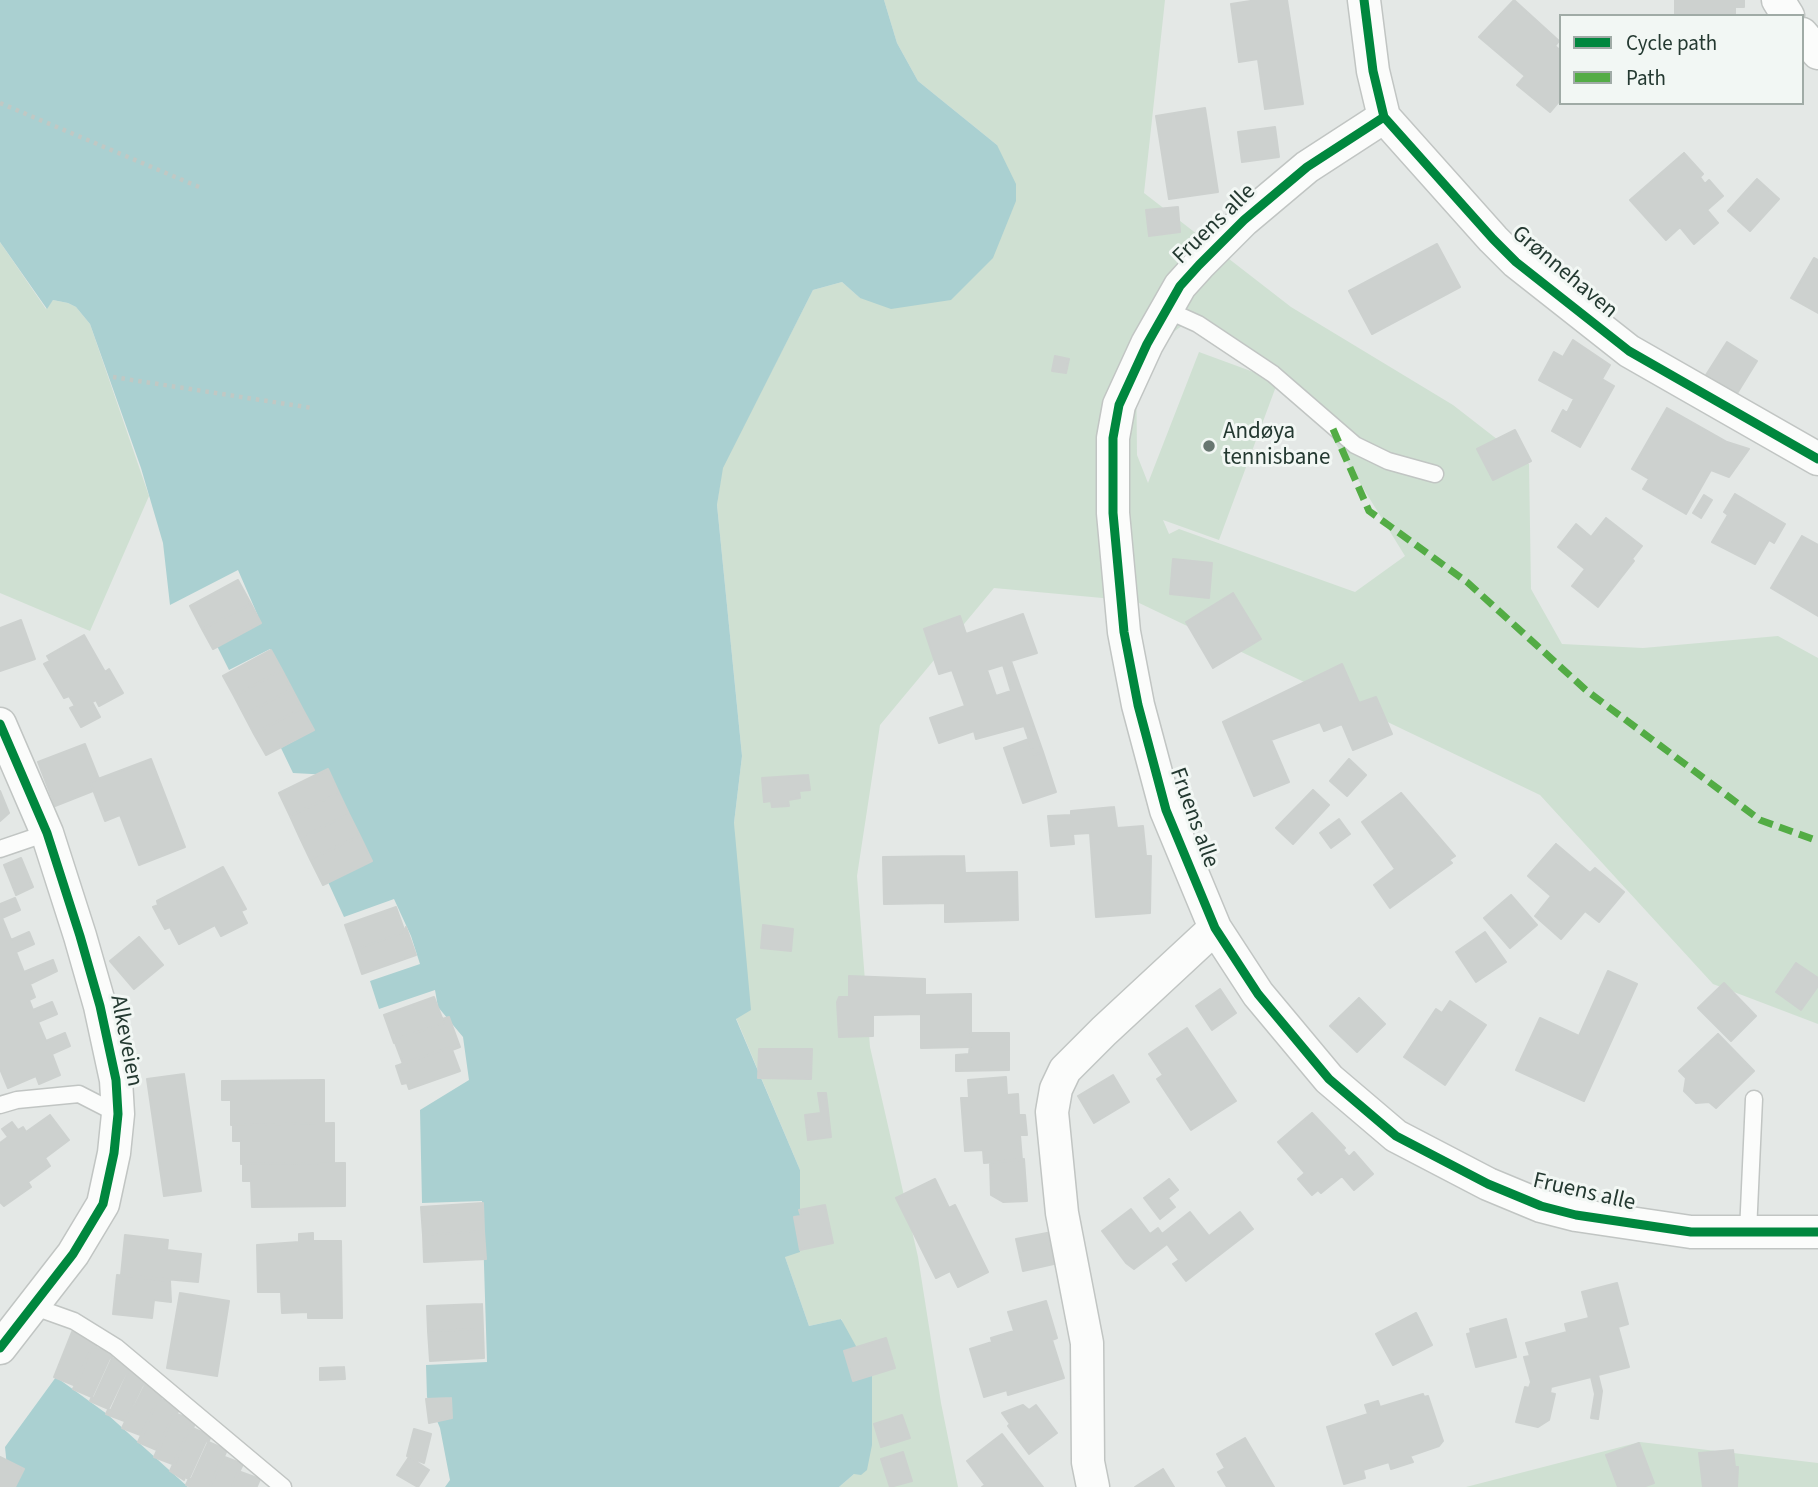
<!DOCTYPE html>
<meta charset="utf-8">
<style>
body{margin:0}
#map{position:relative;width:1818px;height:1487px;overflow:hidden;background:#e4e8e6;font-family:"Source Sans 3",sans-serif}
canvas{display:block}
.legend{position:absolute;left:1559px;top:14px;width:245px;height:91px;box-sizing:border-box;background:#f2f7f4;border:2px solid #a0aba6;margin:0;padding:9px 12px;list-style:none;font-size:21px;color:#243931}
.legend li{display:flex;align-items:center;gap:14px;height:35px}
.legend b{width:35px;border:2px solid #a0aba6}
</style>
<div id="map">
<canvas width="1818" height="1487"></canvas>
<ul class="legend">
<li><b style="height:9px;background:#00873e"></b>Cycle path</li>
<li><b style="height:9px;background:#53ac45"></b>Path</li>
</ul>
</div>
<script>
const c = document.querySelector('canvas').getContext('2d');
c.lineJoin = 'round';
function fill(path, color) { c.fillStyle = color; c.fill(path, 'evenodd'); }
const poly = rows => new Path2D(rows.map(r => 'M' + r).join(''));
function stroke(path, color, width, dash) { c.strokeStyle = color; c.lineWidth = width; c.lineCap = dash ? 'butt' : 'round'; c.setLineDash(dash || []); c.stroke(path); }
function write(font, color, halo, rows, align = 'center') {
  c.font = font + ' "Source Sans 3",sans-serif'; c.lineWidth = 6; c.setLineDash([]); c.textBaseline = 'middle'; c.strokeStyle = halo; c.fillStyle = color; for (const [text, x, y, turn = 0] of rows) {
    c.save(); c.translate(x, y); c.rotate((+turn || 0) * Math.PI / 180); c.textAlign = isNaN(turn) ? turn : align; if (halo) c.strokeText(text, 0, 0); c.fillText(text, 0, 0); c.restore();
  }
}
const green = poly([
 [884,0,1165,0,1144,193,1291,307,1453,405,1529,464,1531,589,1562,644,1643,648,1778,636,1818,658,1818,1024,1713,984,1540,795,1135,601,994,588,880,725,857,876,870,1047,918,1257,941,1403,958,1487,839,1487,854,1474,842,1319,809,1326,785,1257,800,1170,736,1018,734,823,742,756,717,505,722,468,813,290,842,282,860,298,997,145,918,81,897,43],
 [1191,319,1307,397,1405,556,1355,592,1179,529,1169,534,1163,520,1219,540,1278,381,1199,352,1148,483,1137,455,1136,360],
 [0,242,46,309,53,300,68,303,76,307,90,324,149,496,90,631,0,593],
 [1640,1442,1818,1463,1818,1487,1466,1487]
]);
const water = poly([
 [0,0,884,0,897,43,918,81,997,145,1016,184,1016,201,993,258,951,300,891,309,860,298,842,282,813,290,723,468,717,505,742,756,734,823,751,1010,736,1019,800,1170,800,1252,785,1257,809,1326,841,1319,872,1375,872,1445,867,1470,861,1475,854,1474,839,1487,445,1487,450,1480,440,1428,427,1397,426,1365,487,1362,482,1201,422,1203,420,1110,469,1080,463,1037,438,1007,435,990,379,1009,370,981,420,964,411,936,394,899,344,917,328,882,371,861,330,775,293,773,281,748,314,730,270,649,229,670,217,646,258,616,238,570,170,605,163,543,141,468,90,324,76,307,68,303,53,300,47,309,0,242],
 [56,1377,107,1414,188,1487,9,1487,5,1447]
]);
const building = poly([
 [1257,0,1287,0,1303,104,1265,109,1258,59,1239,62,1231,4,1257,0],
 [1514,0,1559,41,1555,46,1561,51,1561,99,1550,112,1517,85,1525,76,1479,37,1514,0],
 [1675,0,1744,0,1744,7,1735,7,1735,16,1675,15,1675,0],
 [1205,108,1218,192,1169,199,1156,116,1205,108],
 [1275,127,1279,157,1242,162,1238,132,1275,127],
 [1684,153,1703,174,1700,177,1705,184,1709,180,1723,196,1707,210,1718,223,1694,244,1680,227,1666,240,1630,200,1684,153],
 [1757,179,1779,199,1750,231,1728,211,1757,179],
 [1178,207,1180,232,1149,236,1146,210,1178,207],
 [1437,244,1460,287,1372,334,1349,291,1437,244],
 [1814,258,1818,260,1818,313,1791,298,1814,258],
 [1573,340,1610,365,1602,379,1614,386,1580,447,1552,431,1563,410,1567,413,1574,399,1539,380,1554,352,1563,357,1573,340],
 [1727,342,1757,361,1736,395,1706,375,1727,342],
 [1055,356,1069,359,1066,373,1052,371,1055,356],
 [1667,408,1727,442,1749,449,1729,477,1711,470,1686,514,1643,489,1649,479,1632,469,1667,408],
 [1515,430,1531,461,1493,480,1477,449,1515,430],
 [1735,494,1785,524,1774,543,1769,540,1755,564,1712,542,1728,515,1724,512,1735,494],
 [1704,495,1712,500,1701,518,1693,513,1704,495],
 [1606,518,1642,546,1632,559,1634,561,1598,607,1572,586,1585,569,1558,547,1576,524,1591,537,1606,518],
 [1802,536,1818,545,1818,616,1771,588,1802,536],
 [1173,559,1212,563,1209,598,1170,594,1173,559],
 [238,580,251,604,202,629,190,606,238,580],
 [1233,593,1261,639,1213,668,1186,622,1233,593],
 [251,604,261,623,213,649,202,629,251,604],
 [1023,614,1037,653,1011,661,1043,752,1034,755,1024,726,976,739,974,731,939,743,930,718,965,706,952,670,939,674,924,629,960,616,966,634,1023,614],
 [1003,665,1011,691,996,696,987,670,1003,665],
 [21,620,35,659,0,671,0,628,21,620],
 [84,635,105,672,109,669,123,693,99,706,96,700,92,702,100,717,81,727,70,708,75,706,69,696,64,698,44,664,50,661,47,656,84,635],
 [271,650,282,670,234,696,223,676,271,650],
 [1342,664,1359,703,1376,697,1392,734,1353,750,1342,724,1324,731,1320,722,1271,740,1289,782,1254,796,1223,722,1342,664],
 [282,670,292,689,244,715,234,696,282,670],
 [292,689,302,708,254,734,244,715,292,689],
 [302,708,314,730,266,755,254,734,302,708],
 [1029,739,1034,755,1043,752,1056,792,1023,803,1004,748,1029,739],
 [85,744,99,779,90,782,93,791,55,806,38,762,85,744],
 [151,759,185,847,139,865,120,815,105,821,90,782,151,759],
 [1349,759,1366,775,1347,796,1330,781,1349,759],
 [328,769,339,793,290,816,279,793,328,769],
 [808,775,810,790,799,791,800,798,788,800,789,806,772,807,771,801,764,802,762,778,808,775],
 [1313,790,1329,805,1293,844,1276,828,1313,790],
 [0,791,9,813,0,821,0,791],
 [339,793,349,814,300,838,290,816,339,793],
 [1401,793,1455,856,1449,860,1452,863,1390,908,1374,885,1395,869,1362,822,1401,793],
 [1114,807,1117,828,1143,826,1146,856,1151,856,1150,913,1096,917,1090,833,1073,834,1074,844,1051,846,1048,816,1071,815,1071,811,1114,807],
 [349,814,360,836,310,859,300,838,349,814],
 [1339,819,1350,834,1331,848,1320,833,1339,819],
 [360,836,372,861,323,885,310,859,360,836],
 [1556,844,1590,873,1595,868,1624,892,1599,922,1585,911,1561,939,1535,916,1551,896,1528,876,1556,844],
 [964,856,965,873,1017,872,1018,920,945,922,945,903,884,904,883,857,964,856],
 [21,858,33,887,16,895,4,865,21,858],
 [223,867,246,909,241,911,247,923,221,936,215,925,179,944,170,927,165,929,153,907,158,905,157,901,223,867],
 [1511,895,1537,925,1510,948,1484,918,1511,895],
 [15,898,20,910,2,918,11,940,29,932,34,944,16,952,24,972,53,960,57,971,30,984,35,997,29,1000,33,1010,52,1002,57,1014,38,1022,46,1041,65,1033,70,1046,52,1054,60,1075,39,1084,36,1076,8,1088,0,1069,0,904,15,898],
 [396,907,405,932,354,950,345,925,396,907],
 [763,925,793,929,791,951,761,948,763,925],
 [406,927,416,955,362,974,354,950,405,932,406,927],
 [1485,932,1506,962,1476,982,1456,952,1485,932],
 [139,937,163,965,134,989,110,961,139,937],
 [1796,963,1818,978,1818,986,1801,1010,1776,992,1796,963],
 [1608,971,1637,984,1584,1101,1516,1070,1540,1018,1579,1036,1608,971],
 [849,976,925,979,925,995,971,994,971,1047,921,1048,921,1014,873,1015,873,1036,839,1037,837,1002,839,997,849,997,849,976],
 [1724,983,1756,1016,1731,1041,1698,1008,1724,983],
 [1220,989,1236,1013,1212,1030,1196,1006,1220,989],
 [434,997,444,1023,394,1040,394,1043,384,1015,434,997],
 [1359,998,1385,1024,1357,1052,1330,1026,1359,998],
 [1450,1001,1486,1025,1445,1085,1404,1057,1436,1009,1442,1013,1450,1001],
 [449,1017,460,1047,452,1050,451,1047,403,1064,394,1040,444,1023,442,1019,449,1017],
 [1187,1028,1236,1101,1191,1130,1157,1079,1163,1075,1149,1054,1187,1028],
 [971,1033,1009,1033,1009,1070,956,1071,956,1055,969,1054,971,1033],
 [1718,1034,1754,1071,1716,1108,1709,1102,1696,1103,1684,1091,1686,1078,1679,1071,1718,1034],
 [451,1047,460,1071,409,1089,407,1083,402,1084,396,1066,451,1047],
 [759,1049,812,1049,811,1079,758,1078,759,1049],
 [184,1074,201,1191,164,1196,147,1079,184,1074],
 [1113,1075,1129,1102,1094,1123,1078,1096,1113,1075],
 [1006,1077,1007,1095,1018,1094,1019,1115,1025,1115,1027,1135,1020,1135,1022,1160,984,1163,983,1150,965,1151,961,1098,969,1098,968,1080,1006,1077],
 [324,1080,324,1123,231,1125,231,1100,222,1100,222,1081,324,1080],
 [818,1093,826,1093,831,1137,808,1140,805,1115,821,1113,818,1093],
 [1312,1113,1345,1148,1343,1150,1349,1157,1354,1152,1373,1174,1354,1190,1342,1176,1321,1193,1318,1190,1312,1195,1298,1179,1305,1173,1278,1142,1312,1113],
 [50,1115,69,1140,45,1158,50,1166,28,1182,31,1187,4,1206,0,1202,0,1143,8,1137,2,1129,12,1122,18,1130,23,1127,26,1132,50,1115],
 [334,1123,334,1163,241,1164,241,1141,233,1141,233,1125,334,1123],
 [1024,1159,1027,1201,1003,1202,991,1195,990,1162,1024,1159],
 [345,1163,345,1206,252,1207,251,1181,243,1181,243,1164,345,1163],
 [935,1179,949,1208,955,1205,988,1272,958,1287,950,1271,936,1278,896,1198,935,1179],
 [1169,1179,1178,1190,1168,1198,1175,1207,1160,1219,1144,1198,1169,1179],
 [483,1203,484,1231,423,1235,421,1207,483,1203],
 [825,1205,833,1243,800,1250,794,1217,801,1216,799,1210,825,1205],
 [1131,1209,1150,1234,1158,1228,1162,1234,1190,1212,1209,1236,1240,1212,1253,1229,1186,1281,1173,1264,1179,1260,1167,1244,1134,1269,1126,1263,1102,1231,1131,1209],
 [484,1231,486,1259,424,1262,423,1235,484,1231],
 [1052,1232,1058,1263,1023,1271,1016,1239,1052,1232],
 [313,1233,313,1241,341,1241,342,1318,308,1318,308,1312,282,1313,281,1292,258,1292,257,1245,299,1242,299,1234,313,1233],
 [125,1235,168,1240,167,1250,201,1254,198,1282,121,1275,125,1235],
 [117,1275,170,1281,171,1302,154,1300,152,1318,113,1314,117,1275],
 [1617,1283,1628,1324,1618,1327,1629,1367,1598,1375,1602,1391,1598,1419,1591,1418,1595,1394,1591,1377,1551,1387,1550,1393,1555,1394,1549,1420,1538,1427,1516,1422,1525,1387,1529,1388,1531,1382,1524,1357,1530,1356,1526,1343,1567,1332,1565,1324,1589,1318,1582,1292,1617,1283],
 [180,1293,229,1301,217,1376,167,1368,180,1293],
 [1046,1301,1057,1338,1052,1340,1064,1378,1008,1395,1007,1390,984,1397,970,1349,992,1342,991,1338,1014,1331,1008,1312,1046,1301],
 [482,1304,483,1329,428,1331,427,1306,482,1304],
 [1416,1313,1432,1345,1393,1365,1376,1334,1416,1313],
 [1506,1319,1516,1357,1476,1367,1467,1334,1471,1333,1470,1329,1506,1319],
 [483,1329,484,1358,430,1361,428,1331,483,1329],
 [72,1332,98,1342,96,1347,92,1346,76,1386,54,1377,72,1332],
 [886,1338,895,1368,853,1381,844,1351,886,1338],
 [92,1346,114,1354,94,1398,73,1389,92,1346],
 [110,1357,131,1366,111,1410,90,1401,110,1357],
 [344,1367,345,1379,320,1380,320,1368,344,1367],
 [127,1370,148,1379,127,1422,106,1414,127,1370],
 [143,1384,164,1393,161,1399,158,1398,143,1436,122,1428,143,1384],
 [1423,1394,1424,1397,1428,1396,1443,1441,1439,1446,1410,1456,1413,1462,1391,1469,1389,1462,1363,1470,1365,1478,1344,1484,1327,1427,1368,1414,1365,1405,1378,1401,1380,1407,1423,1394],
 [158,1398,180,1406,177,1414,174,1413,159,1451,138,1442,158,1398],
 [451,1398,452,1418,429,1423,426,1399,451,1398],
 [1023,1405,1029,1410,1036,1405,1057,1433,1029,1454,1008,1426,1010,1424,1002,1413,1023,1405],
 [174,1413,196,1421,193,1428,190,1427,175,1465,154,1457,174,1413],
 [902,1415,910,1438,881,1447,874,1424,902,1415],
 [190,1427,211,1436,191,1480,185,1477,184,1480,170,1471,190,1427],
 [414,1429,431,1434,424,1463,407,1456,414,1429],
 [1002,1434,1043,1487,982,1487,985,1485,967,1461,1002,1434],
 [1245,1438,1274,1487,1227,1487,1218,1472,1225,1468,1217,1454,1245,1438],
 [206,1441,227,1450,210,1487,192,1487,186,1485,206,1441],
 [1639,1443,1654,1483,1643,1487,1618,1487,1606,1455,1639,1443],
 [1733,1450,1735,1467,1738,1467,1737,1487,1703,1487,1699,1453,1733,1450],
 [903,1452,912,1481,890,1487,881,1459,903,1452],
 [222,1456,243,1464,232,1487,210,1487,222,1456],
 [0,1457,24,1469,15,1487,0,1487,0,1457],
 [409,1457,429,1470,418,1487,397,1475,409,1457],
 [1163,1469,1174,1487,1135,1487,1163,1469],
 [238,1471,260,1479,257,1486,232,1487,238,1471]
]);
const path = poly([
 [0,103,199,187],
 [113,377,312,408]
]);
const lane = poly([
 [1167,310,1198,324,1273,374,1355,445,1388,461,1435,474],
 [0,849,47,833],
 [0,1105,17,1100,79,1094,118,1114],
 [1748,1232,1754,1099],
 [32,1306,74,1321,116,1347,283,1487]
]);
const street = poly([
 [1364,0,1373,71,1384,117,1493,239,1516,262,1629,351,1818,459],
 [1778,0,1788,16],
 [1802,34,1818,53],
 [1384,117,1307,167,1244,220,1199,265,1180,286,1147,344,1119,405,1113,438,1113,513,1124,632,1138,705,1166,810,1215,928,1258,994,1329,1079,1396,1136,1488,1184,1541,1206,1576,1215,1691,1232,1818,1232],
 [0,724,47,833,80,936,100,1006,116,1080,118,1114,114,1153,103,1204,73,1254,0,1348],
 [1093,1487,1088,1462,1087,1343,1062,1213,1052,1112,1056,1089,1065,1070,1104,1031,1215,928]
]);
const quiet = poly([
 [1333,429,1369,511,1467,582,1587,691,1760,820,1818,841]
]);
const cycleway = poly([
 [1364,0,1373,71,1384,117,1493,239,1516,262,1629,351,1818,459],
 [1384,117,1307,167,1244,220,1199,265,1180,286,1147,344,1119,405,1113,438,1113,513,1124,632,1138,705,1166,810,1215,928,1258,994,1329,1079,1396,1136,1488,1184,1541,1206,1576,1215,1691,1232,1818,1232],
 [0,724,47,833,80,936,100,1006,116,1080,118,1114,114,1153,103,1204,73,1254,0,1348]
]);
const markers = [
 [1209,446,7,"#677670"]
];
const streetNames = [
 ["Fruens alle",1215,225,-44],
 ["Grønnehaven",1564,273,40],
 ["Fruens alle",1193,818,70],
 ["Alkeveien",125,1041,79],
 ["Fruens alle",1584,1193,13]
];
const poiNames = [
 ["Andøya",1223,433],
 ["tennisbane",1223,459]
];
fill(green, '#cfe0d2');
fill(water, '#aad0d1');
fill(building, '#cdd1cf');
stroke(building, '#cdd1cf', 2);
stroke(lane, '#c1c5c3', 19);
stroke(street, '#c1c5c3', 35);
stroke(path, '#c1c8c4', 4.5, [3.5, 5]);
stroke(lane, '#fbfcfb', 16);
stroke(street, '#fbfcfb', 32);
stroke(quiet, '#53ac45', 7, [14, 7]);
stroke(cycleway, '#00873e', 9);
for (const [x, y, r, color] of markers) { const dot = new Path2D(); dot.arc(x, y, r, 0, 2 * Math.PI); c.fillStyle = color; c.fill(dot); stroke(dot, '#f2f7f4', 2.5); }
write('23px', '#243931', '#f2f7f4', streetNames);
write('23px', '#243931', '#f2f7f4', poiNames, 'left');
</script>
